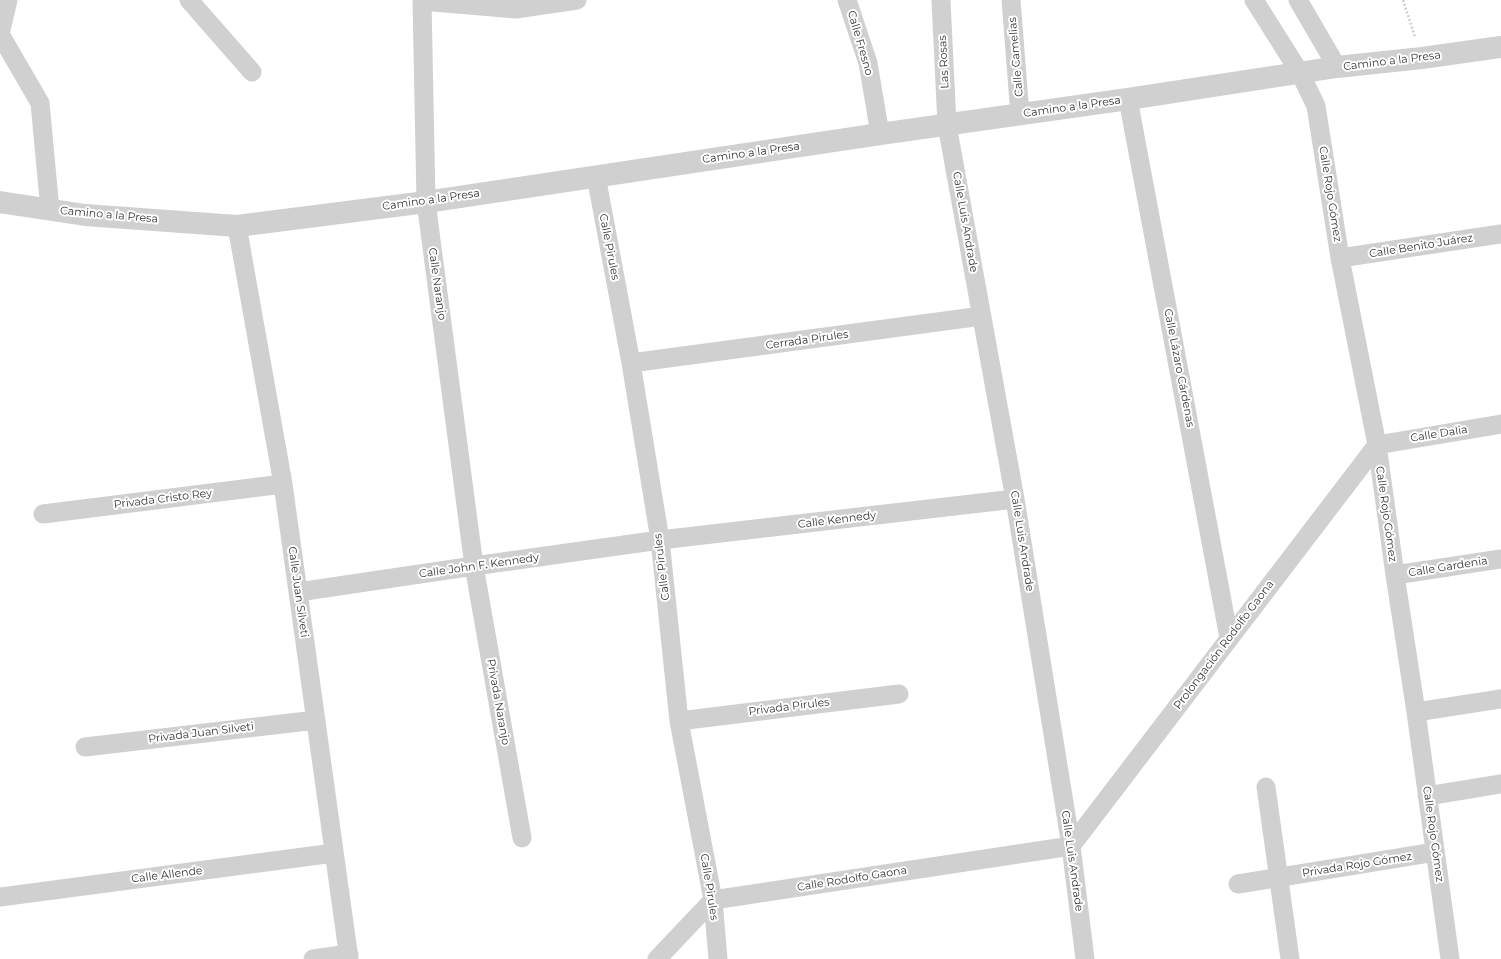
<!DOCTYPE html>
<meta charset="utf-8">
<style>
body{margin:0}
canvas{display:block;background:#fff}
</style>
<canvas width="1501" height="959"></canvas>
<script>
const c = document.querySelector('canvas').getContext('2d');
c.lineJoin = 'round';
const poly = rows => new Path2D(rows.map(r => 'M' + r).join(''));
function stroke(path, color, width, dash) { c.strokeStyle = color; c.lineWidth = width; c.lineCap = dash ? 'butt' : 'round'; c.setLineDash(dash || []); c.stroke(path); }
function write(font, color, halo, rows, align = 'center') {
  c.font = font + ' Montserrat,sans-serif'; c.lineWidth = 4; c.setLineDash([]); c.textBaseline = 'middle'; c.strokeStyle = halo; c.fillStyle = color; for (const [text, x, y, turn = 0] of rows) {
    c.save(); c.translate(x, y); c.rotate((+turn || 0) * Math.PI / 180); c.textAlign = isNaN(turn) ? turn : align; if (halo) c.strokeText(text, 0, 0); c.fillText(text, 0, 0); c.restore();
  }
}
const path = poly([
 [1403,0,1415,37]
]);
const minor = poly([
 [8,0,0,34,40,103,50,210],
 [189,0,252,72],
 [422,0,426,202,474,566,522,838],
 [847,0,868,63,880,134],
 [941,0,947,125,1015,499,1071,846,1085,959],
 [1011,0,1020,115],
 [1254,0,1300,73,1316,106,1340,258,1377,445,1395,575,1416,712,1450,959],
 [1298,0,1337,67],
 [422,1,516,9,577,0],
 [1128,99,1229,638],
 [596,176,631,363,660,540,679,721,713,900,718,959],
 [237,226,283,484,349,959],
 [1340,258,1501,234],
 [631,363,982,316],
 [43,514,283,484],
 [1395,575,1501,559],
 [298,592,474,566,660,540,1015,499],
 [1416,712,1501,699],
 [679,721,899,694],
 [85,747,316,720],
 [1266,787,1290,959],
 [1427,796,1501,784],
 [1238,884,1435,852],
 [0,897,334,853],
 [313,959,349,954],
 [657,959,713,900,1071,846,1377,445,1501,424]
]);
const tertiary = poly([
 [0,202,85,215,237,226,426,202,880,134,1128,99,1337,67,1422,58,1501,47]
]);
const streetNames = [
 ["Calle Fresno",860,43,74],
 ["Calle Camelias",1016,57,-95],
 ["Camino a la Presa",1392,61,-7],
 ["Las Rosas",944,62,-93],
 ["Camino a la Presa",1072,107,-8],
 ["Camino a la Presa",751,153,-8],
 ["Calle Rojo Gómez",1330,194,81],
 ["Camino a la Presa",431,200,-8],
 ["Camino a la Presa",109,215,5],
 ["Calle Luis Andrade",965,222,80],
 ["Calle Benito Juárez",1421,246,-9],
 ["Calle Pirules",609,247,79],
 ["Calle Naranjo",437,284,82],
 ["Cerrada Pirules",807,340,-8],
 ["Calle Lázaro Cárdenas",1179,368,79],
 ["Calle Dalia",1439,434,-9],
 ["Privada Cristo Rey",163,499,-7],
 ["Calle Rojo Gómez",1386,514,82],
 ["Calle Kennedy",837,520,-7],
 ["Calle Luis Andrade",1022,541,81],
 ["Calle John F. Kennedy",479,566,-8],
 ["Calle Pirules",662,567,-97],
 ["Calle Gardenia",1448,567,-9],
 ["Calle Juan Silveti",298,592,82],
 ["Prolongación Rodolfo Gaona",1224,645,-53],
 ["Privada Naranjo",498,702,80],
 ["Privada Pirules",789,707,-7],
 ["Privada Juan Silveti",201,733,-7],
 ["Calle Rojo Gómez",1433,834,82],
 ["Calle Luis Andrade",1072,861,82],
 ["Privada Rojo Gómez",1357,865,-9],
 ["Calle Allende",167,875,-7],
 ["Calle Rodolfo Gaona",852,879,-9],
 ["Calle Pirules",709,887,81]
];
stroke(path, '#cdcdcd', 2.5, [2, 2]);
stroke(minor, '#d0d0d0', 19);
stroke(tertiary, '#d0d0d0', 22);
write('11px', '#333', '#fff', streetNames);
</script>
